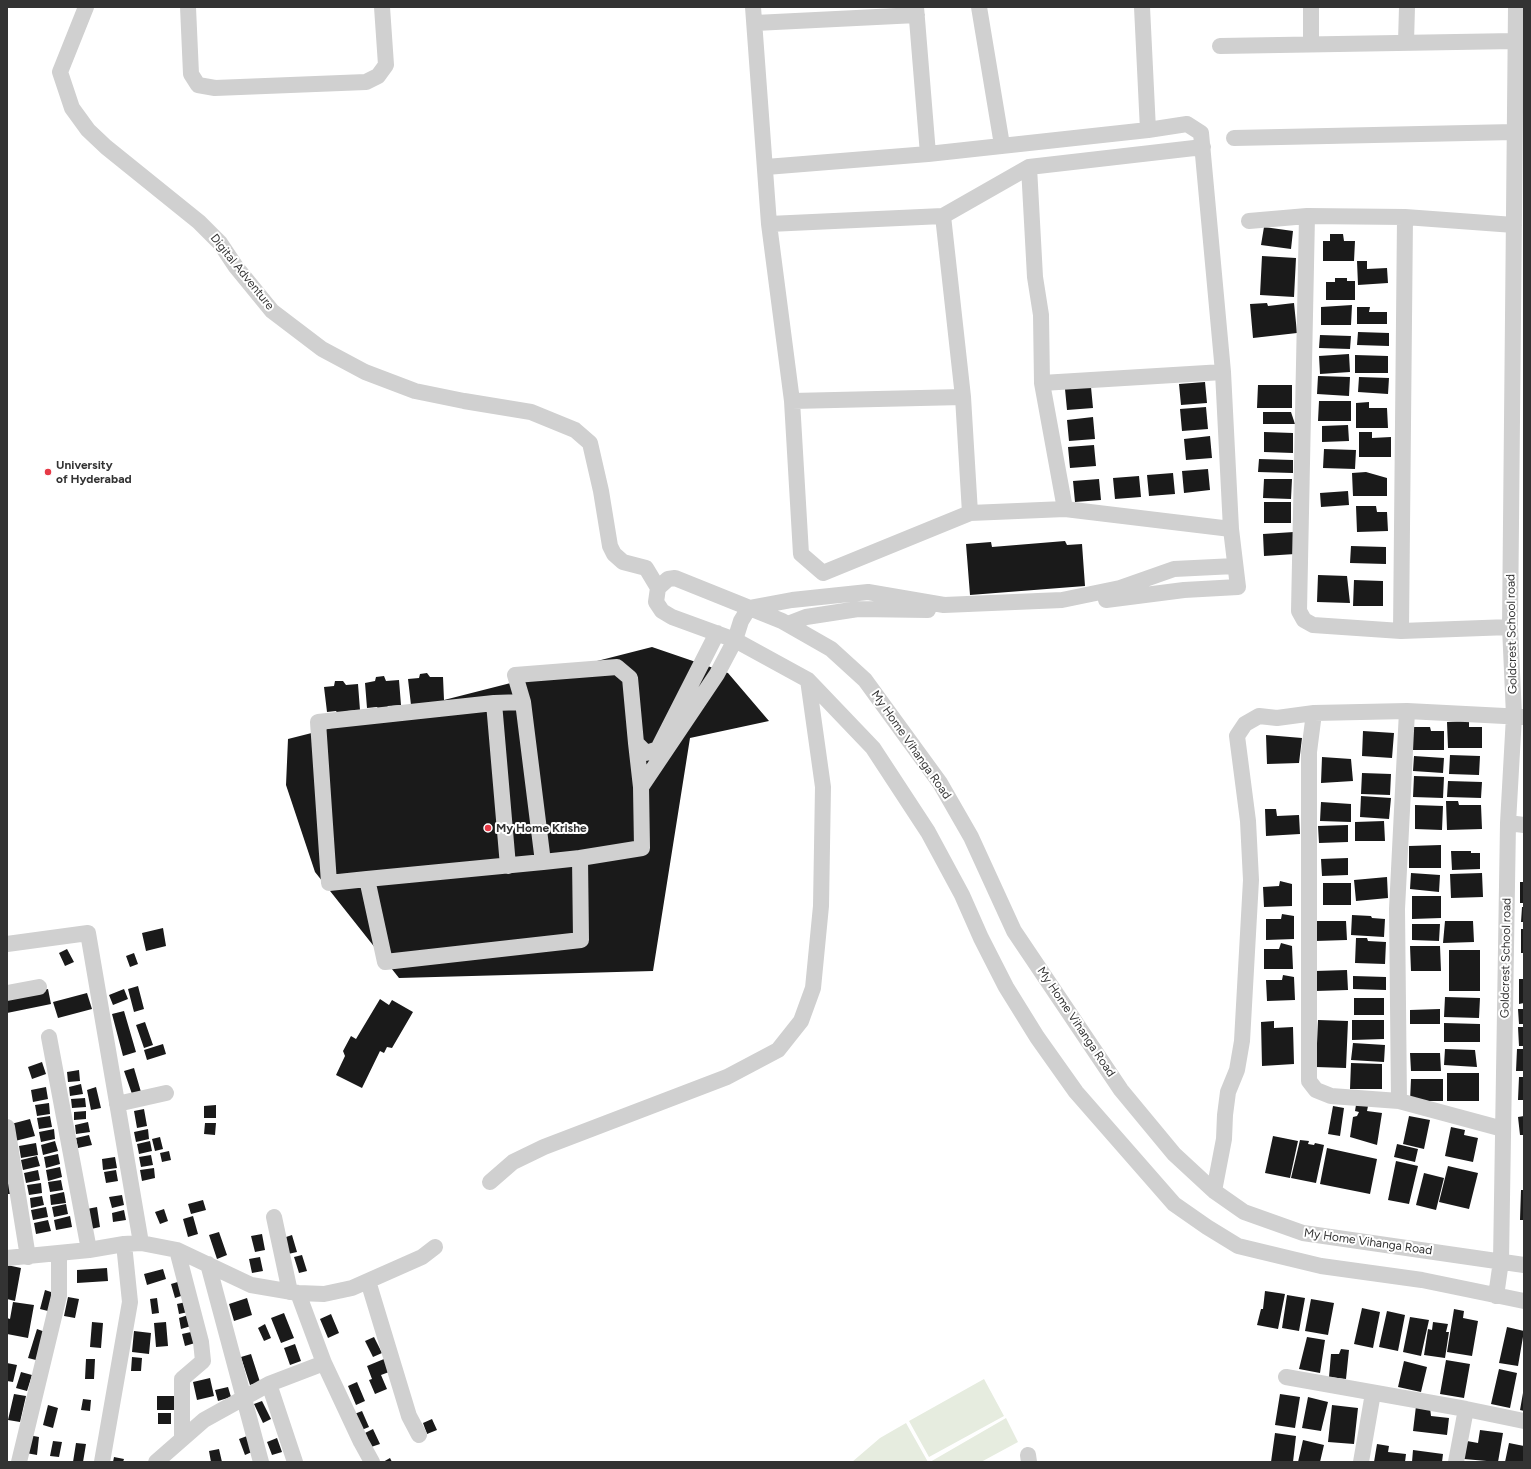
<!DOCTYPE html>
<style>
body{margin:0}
#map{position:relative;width:1531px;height:1469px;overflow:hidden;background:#fff;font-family:Figtree,sans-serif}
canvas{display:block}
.frame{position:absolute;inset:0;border:8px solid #333;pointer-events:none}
</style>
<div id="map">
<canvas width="1531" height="1469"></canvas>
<div class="frame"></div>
</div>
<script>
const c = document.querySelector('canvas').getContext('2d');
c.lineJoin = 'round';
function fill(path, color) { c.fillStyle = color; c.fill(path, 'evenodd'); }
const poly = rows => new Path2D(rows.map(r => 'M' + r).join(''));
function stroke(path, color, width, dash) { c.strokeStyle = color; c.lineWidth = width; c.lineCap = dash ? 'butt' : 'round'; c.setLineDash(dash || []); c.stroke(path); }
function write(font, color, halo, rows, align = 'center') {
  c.font = font + ' Figtree,sans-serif'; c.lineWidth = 4; c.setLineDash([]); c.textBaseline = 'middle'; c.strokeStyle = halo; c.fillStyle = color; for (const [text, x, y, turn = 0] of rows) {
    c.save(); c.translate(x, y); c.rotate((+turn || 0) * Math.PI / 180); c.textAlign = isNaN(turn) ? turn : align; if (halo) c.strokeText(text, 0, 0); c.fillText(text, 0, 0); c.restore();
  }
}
const green = poly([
 [984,1379,1004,1416,929,1457,909,1421],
 [1006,1418,1018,1442,981,1462,930,1462],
 [906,1423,928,1462,852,1462,880,1438]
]);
const building = poly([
 [1264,227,1293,231,1291,249,1261,245],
 [1330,234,1343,234,1344,241,1355,241,1354,261,1323,261,1323,241,1330,241],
 [1262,256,1296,258,1294,297,1260,295],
 [1357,261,1367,261,1367,269,1387,268,1388,283,1358,285],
 [1335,278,1347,278,1347,281,1355,281,1355,300,1326,300,1326,282,1335,282],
 [1267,303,1268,306,1294,303,1297,333,1253,338,1250,304],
 [1352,305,1351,325,1321,325,1321,307],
 [1357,307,1370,307,1369,312,1387,312,1387,324,1357,324],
 [1358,332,1389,333,1389,346,1357,345],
 [1320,335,1351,336,1350,349,1319,348],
 [1349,354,1350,372,1320,374,1319,356],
 [1355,355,1388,356,1388,373,1355,373],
 [1318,376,1350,377,1349,396,1317,394],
 [1359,377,1389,378,1388,394,1358,392],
 [1205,382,1207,403,1181,405,1179,384],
 [1258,385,1292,385,1292,408,1257,408],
 [1091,387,1093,408,1067,410,1065,389],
 [1319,401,1351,401,1351,421,1318,421],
 [1369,402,1369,408,1387,408,1388,428,1356,428,1356,403],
 [1206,407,1208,429,1182,431,1180,409],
 [1263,412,1291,412,1295,424,1263,424],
 [1093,417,1095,439,1069,441,1067,420],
 [1348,425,1349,441,1322,442,1322,426],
 [1264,432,1293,433,1293,453,1264,452],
 [1359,432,1372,432,1372,438,1391,437,1391,457,1359,457],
 [1210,436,1212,458,1186,460,1184,439],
 [1094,445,1096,466,1070,468,1068,447],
 [1324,449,1356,450,1355,469,1323,468],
 [1259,459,1293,460,1293,473,1258,472],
 [1208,469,1210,490,1184,493,1182,471],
 [1366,472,1387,478,1387,496,1353,496,1352,473],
 [1173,473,1175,494,1149,496,1147,475],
 [1139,476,1141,497,1115,499,1113,478],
 [1099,479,1101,500,1075,502,1073,481],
 [1264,479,1292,479,1291,499,1263,498],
 [1348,491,1349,505,1321,507,1320,493],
 [1264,502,1291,502,1291,523,1264,523],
 [1356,506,1376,506,1377,512,1387,512,1388,531,1357,532],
 [1294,532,1295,554,1264,556,1263,534],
 [1065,541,1067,545,1082,544,1085,586,970,595,966,544,991,542,992,547],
 [1351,546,1386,547,1386,564,1350,563],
 [1318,575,1347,576,1350,603,1317,602],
 [1354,580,1383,581,1383,606,1353,606],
 [652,647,728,673,769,721,690,738,653,971,399,978,315,872,286,785,288,739,422,705,411,705,408,679,419,678,420,674,427,673,430,677,443,677,444,700],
 [384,676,386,681,399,680,401,705,388,706,386,709,379,710,377,707,367,708,365,683,375,681,376,677],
 [335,681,343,681,346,685,358,684,360,710,347,711,346,713,338,714,336,711,327,712,324,687,334,686],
 [1469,721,1469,727,1482,727,1482,748,1448,748,1447,722],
 [1413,727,1430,727,1431,731,1444,731,1444,750,1412,750],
 [1363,731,1394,733,1392,758,1362,756],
 [1266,735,1302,738,1299,763,1267,764],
 [1450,755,1480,756,1479,775,1449,774],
 [1414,756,1444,758,1443,773,1413,771],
 [1322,757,1351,759,1353,781,1321,783],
 [1362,773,1391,774,1390,795,1361,794],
 [1414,776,1444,777,1443,798,1413,797],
 [1448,781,1482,782,1481,798,1447,797],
 [1361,796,1391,798,1389,819,1360,817],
 [1446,801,1458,801,1459,805,1481,805,1482,829,1447,830],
 [1321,802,1351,804,1351,822,1320,821],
 [1415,805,1443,806,1442,830,1415,829],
 [1265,809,1276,809,1277,816,1299,815,1300,834,1266,836],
 [1384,821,1385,841,1355,841,1355,822],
 [1348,825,1348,842,1319,843,1318,826],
 [1441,845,1441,868,1409,868,1409,846],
 [1451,851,1471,851,1471,853,1480,853,1480,869,1452,870],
 [1348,858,1348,875,1322,876,1321,859],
 [1411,873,1440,875,1439,892,1410,889],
 [1482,873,1483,897,1451,898,1450,874],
 [1387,877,1388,898,1356,901,1354,880],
 [1280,881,1292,884,1292,906,1264,907,1263,887,1279,886],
 [1520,882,1524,882,1524,903,1520,903],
 [1323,883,1351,883,1351,905,1323,905],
 [1412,896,1441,896,1441,918,1412,919],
 [1522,907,1524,907,1524,922,1521,922],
 [1282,914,1294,916,1294,939,1266,940,1266,919,1281,919],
 [1352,915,1371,916,1372,918,1385,919,1384,937,1351,935],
 [1314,921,1346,921,1347,940,1315,941],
 [1445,921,1473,921,1474,942,1443,943],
 [1412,924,1440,924,1439,941,1412,940],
 [163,928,166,946,146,951,142,933],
 [1521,929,1524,929,1524,953,1521,953],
 [1356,938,1367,938,1368,941,1386,942,1385,964,1355,963],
 [1281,943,1292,946,1293,969,1264,969,1264,949,1279,949],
 [1410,946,1440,946,1441,971,1411,971],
 [67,949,74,962,65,966,59,953],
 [1449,950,1480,950,1480,991,1449,991],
 [134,953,138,964,130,967,126,956],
 [1347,970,1348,990,1315,991,1315,971],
 [1283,975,1294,977,1295,1000,1267,1001,1266,980,1282,980],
 [1353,976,1386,977,1386,990,1353,989],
 [1519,979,1524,979,1524,1003,1519,1004],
 [138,986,144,1009,134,1012,128,989],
 [48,989,51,1004,7,1013,7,997],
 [124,989,128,999,113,1005,109,995],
 [87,993,92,1009,58,1018,53,1002],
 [1445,997,1480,998,1479,1018,1444,1017],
 [1354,998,1384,998,1384,1015,1354,1015],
 [380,999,389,1005,392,1000,413,1012,392,1048,387,1047,384,1053,380,1051,362,1088,336,1075,345,1056,343,1051,351,1036,356,1039],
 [1440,1009,1440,1024,1410,1024,1410,1010],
 [1518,1009,1524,1009,1524,1024,1519,1024],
 [124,1011,136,1052,123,1056,112,1014],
 [1318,1020,1348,1021,1346,1068,1316,1067],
 [1352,1020,1384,1020,1384,1039,1352,1040],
 [1274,1021,1274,1028,1293,1027,1294,1064,1262,1066,1261,1022],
 [145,1022,153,1045,144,1048,136,1025],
 [1444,1023,1480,1024,1480,1042,1444,1042],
 [1518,1027,1524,1027,1524,1046,1519,1046],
 [1353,1043,1385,1045,1384,1062,1351,1060],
 [163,1044,166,1054,147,1060,144,1050],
 [1445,1049,1475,1050,1477,1067,1444,1065],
 [1517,1049,1524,1049,1524,1071,1516,1071],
 [1410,1053,1440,1053,1441,1071,1411,1071],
 [42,1062,46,1074,32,1079,28,1067],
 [1351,1063,1382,1064,1382,1089,1350,1089],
 [134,1068,141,1092,132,1094,124,1071],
 [79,1070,80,1081,68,1082,67,1072],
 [1447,1073,1479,1073,1479,1101,1447,1101],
 [1519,1077,1524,1077,1524,1100,1518,1100],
 [1411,1079,1443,1079,1443,1101,1410,1101],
 [81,1084,83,1094,70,1096,69,1087],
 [46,1087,48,1099,33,1102,31,1090],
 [96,1087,101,1108,91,1110,87,1090],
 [85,1098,86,1107,72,1108,71,1099],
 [49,1103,50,1114,37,1116,35,1105],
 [216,1105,216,1118,204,1118,204,1106],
 [1356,1105,1368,1106,1367,1111,1382,1113,1377,1145,1350,1137,1353,1117,1357,1116,1359,1112,1355,1111],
 [1333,1106,1344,1108,1340,1136,1328,1134],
 [144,1109,147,1126,137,1128,134,1111],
 [86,1111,86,1119,74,1120,74,1112],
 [50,1116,52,1127,39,1129,37,1118],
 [1409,1116,1430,1120,1424,1149,1403,1144],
 [1524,1116,1524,1135,1520,1135,1518,1117],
 [30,1119,35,1136,15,1141,11,1124],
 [88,1122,90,1132,76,1134,75,1125],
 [205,1123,216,1123,215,1135,204,1134],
 [1451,1127,1465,1130,1464,1135,1478,1138,1473,1162,1445,1156],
 [54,1129,55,1139,41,1142,39,1132],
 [148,1129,149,1139,136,1142,134,1132],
 [89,1135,92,1145,78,1148,76,1138],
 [1273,1136,1298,1141,1290,1178,1265,1173],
 [160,1137,163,1149,155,1151,152,1139],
 [1300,1140,1309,1141,1308,1144,1314,1145,1315,1143,1324,1145,1316,1183,1291,1178],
 [55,1141,58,1151,43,1155,41,1145],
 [150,1141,152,1151,139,1154,137,1144],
 [36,1143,38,1155,21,1158,19,1146],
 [1397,1144,1418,1149,1415,1162,1394,1157],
 [1327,1148,1377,1159,1370,1194,1320,1184],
 [169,1151,171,1160,162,1162,160,1153],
 [58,1154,60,1164,46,1168,44,1157],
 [151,1155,153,1165,141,1167,139,1157],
 [37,1156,40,1166,23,1170,21,1160],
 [115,1157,117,1168,103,1170,102,1159],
 [1396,1161,1418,1166,1409,1204,1388,1200],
 [1448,1166,1478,1173,1469,1209,1439,1202],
 [60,1167,62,1177,48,1181,46,1170],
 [154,1168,155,1178,142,1181,140,1170],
 [38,1170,40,1180,26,1183,24,1173],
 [116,1170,118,1181,106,1183,104,1172],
 [1424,1173,1444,1178,1436,1210,1416,1205],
 [7,1177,12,1194,7,1194],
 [61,1180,63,1190,50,1192,48,1182],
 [41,1183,42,1193,29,1195,27,1185],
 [1521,1190,1524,1190,1524,1220,1520,1220],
 [64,1192,66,1203,51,1205,50,1195],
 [122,1195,124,1205,112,1208,109,1197],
 [42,1196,44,1205,31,1208,30,1198],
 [203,1200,206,1210,191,1214,188,1204],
 [66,1204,68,1214,54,1217,52,1207],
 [46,1207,48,1217,33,1220,31,1210],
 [97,1207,100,1227,91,1229,87,1209],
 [164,1209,168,1221,160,1224,155,1212],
 [124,1210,126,1220,113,1222,112,1213],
 [70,1216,72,1227,56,1230,54,1220],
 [193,1216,198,1234,188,1237,183,1219],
 [48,1220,51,1231,36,1234,34,1223],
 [219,1232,227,1255,217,1259,209,1235],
 [262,1234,265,1250,255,1252,251,1236],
 [292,1235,297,1252,288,1254,283,1238],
 [302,1255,307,1271,299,1273,294,1257],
 [260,1257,263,1271,252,1273,249,1259],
 [7,1265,21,1268,15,1301,7,1299],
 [107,1268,108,1281,77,1283,77,1270],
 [163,1269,166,1279,147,1285,144,1274],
 [181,1281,184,1295,175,1298,171,1284],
 [45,1290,54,1293,48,1311,40,1309],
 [1265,1291,1285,1294,1278,1329,1257,1325,1261,1309,1263,1309],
 [1287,1295,1305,1298,1299,1331,1282,1328],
 [68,1297,79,1299,75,1318,64,1316],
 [157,1298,159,1313,152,1314,150,1299],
 [247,1298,252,1315,234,1321,229,1304],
 [1311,1299,1334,1303,1328,1335,1305,1331],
 [13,1302,34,1305,28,1338,7,1334,7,1318,10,1319],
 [186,1302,188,1312,179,1314,177,1304],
 [1362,1308,1380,1312,1373,1348,1354,1344],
 [1454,1309,1464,1311,1463,1318,1478,1321,1472,1356,1447,1352],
 [1387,1311,1405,1315,1398,1351,1379,1347],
 [284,1313,294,1338,281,1343,271,1318],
 [331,1314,339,1333,328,1338,320,1319],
 [188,1315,191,1326,181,1329,179,1318],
 [1410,1317,1429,1320,1421,1356,1403,1352],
 [92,1322,103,1323,101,1348,90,1347],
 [166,1322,168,1346,156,1347,154,1323],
 [1433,1322,1448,1324,1446,1332,1449,1332,1445,1358,1424,1355,1428,1329,1432,1330],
 [265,1324,271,1338,264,1341,258,1328],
 [1507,1327,1524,1331,1518,1366,1499,1363],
 [37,1329,45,1332,36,1360,28,1358],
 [134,1331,151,1333,149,1354,132,1352],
 [191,1332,195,1343,185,1346,182,1334],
 [374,1337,382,1353,373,1357,365,1341],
 [1307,1337,1325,1340,1320,1373,1299,1369],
 [295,1344,301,1361,290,1365,284,1348],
 [1341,1349,1349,1350,1346,1379,1329,1377,1331,1354,1339,1354],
 [251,1354,260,1382,250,1385,241,1357],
 [132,1357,142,1358,141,1371,131,1371],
 [86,1359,95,1359,94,1379,85,1379],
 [384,1359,389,1372,381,1375,387,1389,375,1394,369,1380,372,1379,367,1366],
 [1446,1360,1470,1364,1464,1398,1440,1394],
 [1404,1361,1427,1367,1421,1392,1398,1387],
 [7,1363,17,1365,13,1382,7,1381],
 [1499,1369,1517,1373,1510,1408,1491,1404],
 [21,1372,32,1375,27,1391,16,1388],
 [210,1378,214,1396,197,1400,193,1382],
 [357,1382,365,1401,356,1405,348,1386],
 [228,1387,231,1397,218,1401,215,1390],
 [1523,1393,1524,1393,1524,1411,1520,1410],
 [14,1394,26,1396,20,1422,8,1420],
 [1280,1394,1300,1397,1295,1428,1275,1425],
 [157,1396,175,1396,174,1410,157,1410],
 [1308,1397,1328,1402,1321,1431,1302,1428],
 [83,1399,91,1400,90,1411,81,1410],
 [262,1401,271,1419,263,1423,254,1404],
 [48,1405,58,1408,53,1428,43,1425],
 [1332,1405,1358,1408,1354,1444,1328,1442],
 [1416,1406,1430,1408,1431,1416,1449,1418,1447,1435,1413,1431],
 [362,1411,369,1427,359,1431,352,1415],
 [158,1413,171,1413,171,1424,158,1424],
 [432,1419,437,1430,427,1434,423,1423],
 [373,1429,380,1444,371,1447,365,1433],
 [1480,1430,1503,1433,1498,1462,1464,1459,1467,1441,1478,1443],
 [1275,1433,1296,1436,1293,1462,1271,1462],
 [28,1435,39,1437,37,1455,26,1453],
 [247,1436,254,1451,245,1455,239,1439],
 [277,1438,282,1452,272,1455,267,1442],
 [1303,1440,1324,1445,1320,1462,1298,1462],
 [53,1441,62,1442,59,1457,50,1456],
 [76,1443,86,1444,83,1462,73,1462],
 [1509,1443,1524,1446,1524,1462,1505,1462],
 [1377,1444,1389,1446,1388,1452,1406,1454,1405,1462,1374,1462],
 [219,1449,222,1462,211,1462,209,1451],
 [1413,1450,1443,1454,1442,1462,1412,1462],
 [114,1457,124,1459,123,1462,113,1462],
 [390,1458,392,1462,383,1462]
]);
const minor = poly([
 [86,7,60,72,72,108,88,130,106,147,199,222,220,243,236,267,272,311,322,349,365,372,415,391,464,401,531,412,575,430,590,443,601,491,610,546,614,554,623,562,646,568,658,588,656,602,662,611,672,617,735,640,808,680,873,748,928,832,962,895,981,938,1006,987,1037,1037,1076,1092,1174,1204,1207,1227,1238,1246,1321,1266,1422,1280,1524,1301],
 [188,7,191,74,198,85,215,88,366,82,378,76,386,65,382,7],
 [753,7,769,224,792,401,801,554,823,573,970,513,1065,509,1231,529,1223,372,1201,133,1187,124,1148,130,1142,7],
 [916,7,928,154],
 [979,7,1002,145],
 [755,23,917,15],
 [1406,42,1407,7],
 [1311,44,1311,7],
 [1220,46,1515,41],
 [1234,138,1514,132],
 [766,167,928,154,1148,130],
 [1029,167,1035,277,1041,315,1042,383,1065,509],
 [943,216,963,397,970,513],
 [1249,221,1307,216],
 [769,224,943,216,1029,167,1203,147],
 [1042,383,1223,372],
 [792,401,963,397],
 [658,588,668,579,675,578,782,621,831,649,865,680,940,783,971,837,1014,931,1121,1090,1174,1154,1214,1191,1244,1212,1303,1233,1524,1265],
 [1106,600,1184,590,1238,587,1231,529],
 [788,624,806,617,858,609,928,610],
 [1510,627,1401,631,1313,625,1304,620,1299,611,1307,216,1405,217,1514,225],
 [1401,631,1405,217],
 [523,702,494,703,318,722,329,883,367,879,385,962,581,940,580,858,642,848,641,787,717,674,735,640,741,621,749,608,792,600,868,592,944,605,1062,600,1120,588,1174,569,1235,566],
 [494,703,508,866],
 [636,743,641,787],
 [1508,823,1524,825],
 [580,858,543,862,523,702,515,675,617,667,630,678,636,743,646,753,658,749,717,633],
 [367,879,543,862],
 [7,944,88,933,141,1243],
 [7,993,39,987],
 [49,1037,89,1250],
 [1399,1101,1397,909,1407,711],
 [117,1104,166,1093],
 [7,1127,28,1257],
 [1503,1129,1399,1101,1331,1096,1316,1090,1309,1081,1309,752,1314,713,1407,711,1524,717],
 [490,1182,513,1162,544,1147,727,1077,778,1050,801,1021,813,988,821,906,823,787,808,680],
 [1214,1191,1224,1139,1225,1115,1228,1092,1237,1070,1242,1041,1251,880,1248,821,1237,736,1245,724,1259,716,1277,718,1314,713],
 [274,1217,290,1292],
 [177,1250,201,1342,203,1361,182,1379,182,1439],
 [7,1258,89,1250,124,1244,141,1243,177,1250,251,1285,298,1293,324,1294,352,1288,422,1257,435,1247],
 [208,1264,261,1462],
 [368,1281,409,1416,419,1435],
 [1496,1296,1501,1261,1508,823,1514,716,1510,627,1516,7],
 [324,1363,361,1442,372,1462],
 [1286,1377,1466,1409,1524,1421],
 [269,1384,295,1462],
 [1028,1455,1029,1462],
 [19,1462,59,1296,59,1253],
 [102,1462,130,1302,124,1244],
 [156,1462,204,1420,269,1384,324,1363,298,1293],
 [1361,1462,1373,1393],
 [1456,1462,1466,1409]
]);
const markers = [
 [48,472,4,"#e63946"],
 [488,828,4,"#e63946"]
];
const streetNames = [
 ["Digital Adventure",242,272,51],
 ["Goldcrest School road",1512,634,-91],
 ["My Home Vihanga Road",911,745,55],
 ["Goldcrest School road",1506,958,-89],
 ["My Home Vihanga Road",1076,1022,56],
 ["My Home Vihanga Road",1368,1242,8]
];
const poiNames = [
 ["University",56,465],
 ["of Hyderabad",56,479],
 ["My Home Krishe",496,828]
];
fill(green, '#e6ecdf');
fill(building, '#1a1a1a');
stroke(minor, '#d0d0d0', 16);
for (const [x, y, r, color] of markers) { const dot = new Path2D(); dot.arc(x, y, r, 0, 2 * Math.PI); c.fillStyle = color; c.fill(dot); stroke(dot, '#fff', 1.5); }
write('12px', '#333', '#fff', streetNames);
write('bold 12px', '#333', '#fff', poiNames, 'left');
</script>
